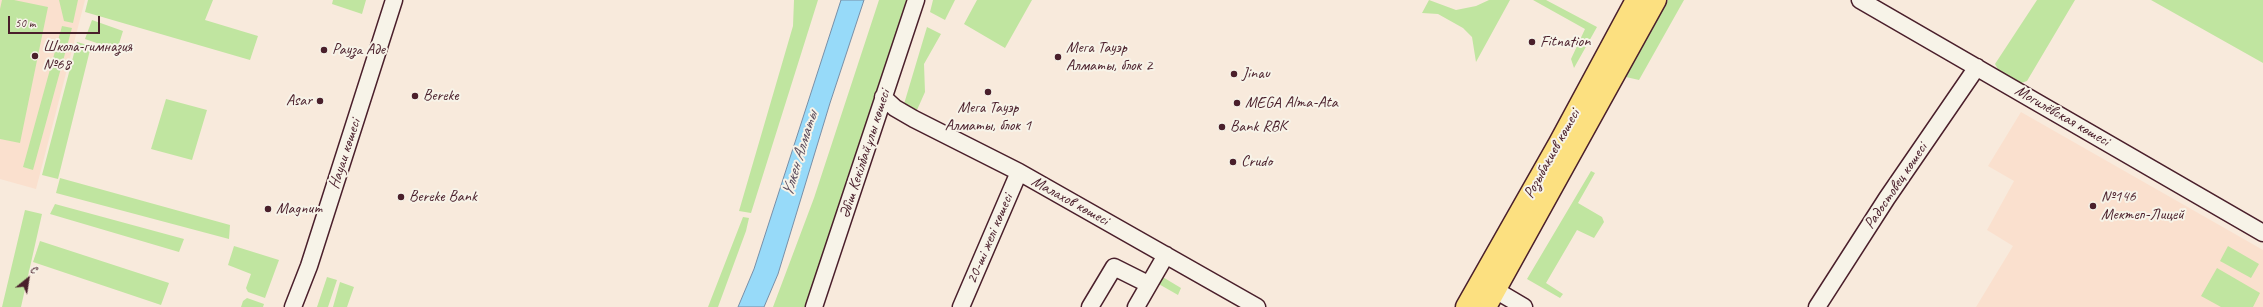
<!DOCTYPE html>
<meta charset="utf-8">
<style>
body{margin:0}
#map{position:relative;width:2263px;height:307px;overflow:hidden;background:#f8eadc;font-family:Caveat,sans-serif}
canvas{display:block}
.north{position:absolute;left:8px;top:259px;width:40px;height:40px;-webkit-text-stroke:3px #f7f3e8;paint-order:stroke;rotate:30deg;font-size:11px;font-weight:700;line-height:16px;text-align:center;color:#4a1f2b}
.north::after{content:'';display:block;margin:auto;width:14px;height:18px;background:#4a1f2b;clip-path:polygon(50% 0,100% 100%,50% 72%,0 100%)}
.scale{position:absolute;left:8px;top:16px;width:92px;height:18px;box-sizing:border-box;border:2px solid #4a1f2b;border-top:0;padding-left:5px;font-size:12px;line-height:14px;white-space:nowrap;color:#4a1f2b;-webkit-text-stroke:3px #f7f3e8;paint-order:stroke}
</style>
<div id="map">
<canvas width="2263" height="307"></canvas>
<div class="north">С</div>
<div class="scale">50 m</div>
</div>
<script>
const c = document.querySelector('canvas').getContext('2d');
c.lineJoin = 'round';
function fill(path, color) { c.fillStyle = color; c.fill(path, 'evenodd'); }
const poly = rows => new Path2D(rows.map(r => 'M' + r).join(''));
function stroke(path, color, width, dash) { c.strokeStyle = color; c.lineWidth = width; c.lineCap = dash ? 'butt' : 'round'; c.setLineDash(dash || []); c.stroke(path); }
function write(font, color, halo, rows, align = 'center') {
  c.font = font + ' Caveat,sans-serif'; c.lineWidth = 4; c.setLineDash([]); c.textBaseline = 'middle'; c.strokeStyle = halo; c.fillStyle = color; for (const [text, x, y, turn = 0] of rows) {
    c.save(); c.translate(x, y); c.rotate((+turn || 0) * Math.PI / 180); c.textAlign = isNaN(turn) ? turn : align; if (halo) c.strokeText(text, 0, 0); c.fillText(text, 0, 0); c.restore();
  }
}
const built = poly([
 [0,0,85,0,36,189,0,179],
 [2021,112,2263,250,2263,307,1976,307,2013,246,1987,230,2014,181,1988,166]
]);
const green = poly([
 [2,0,14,0,48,7,20,143,0,139,0,9],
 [59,0,78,0,73,23,64,21],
 [88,0,213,0,205,20,258,36,250,60,85,12],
 [333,0,366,0,362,14,332,4],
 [794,0,818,0,751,213,739,211,793,26],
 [879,0,908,0,887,60,815,285,805,307,773,307,814,198],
 [933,0,955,0,945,20,930,12],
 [977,0,1032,0,1005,48,964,24],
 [1429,0,1456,10,1476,6,1489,0,1510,0,1476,62,1472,37,1463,28,1438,14,1422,13],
 [1533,0,1546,0,1597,27,1574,68,1571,59,1585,29],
 [1668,0,1684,0,1639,80,1626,77],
 [2037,0,2075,0,2027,81,2021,83,1999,71,1995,64],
 [2151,0,2263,0,2263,63],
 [92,20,123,31,117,50,85,39],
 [62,26,72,28,33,170,23,167],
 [927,27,941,34,924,64,925,92,917,110,904,104],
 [77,42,91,46,58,179,42,175],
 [166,99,207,110,192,160,151,149],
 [1591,171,1595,173,1578,203,1602,217,1604,222,1594,238,1577,230,1546,283,1563,294,1560,298,1527,279],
 [60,178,230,225,229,239,56,193],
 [55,204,184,239,179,252,50,214],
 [25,210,42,214,21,307,2,307],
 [743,217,749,218,746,231,718,307,708,307],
 [40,241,169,283,161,305,33,262],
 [234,246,279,260,265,298,248,292,246,288,251,274,228,265],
 [2228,246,2259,264,2251,278,2220,261],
 [2217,268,2260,293,2253,307,2221,307,2201,296],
 [1161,276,1181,288,1178,295,1157,283],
 [327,277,337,280,328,307,317,307],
 [340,282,354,287,347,307,333,307],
 [247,298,264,304,263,307,241,307,243,301]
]);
const water = poly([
 [841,0,864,0,830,103,778,274,764,307,738,307,754,269,841,0]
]);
const minor = poly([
 [1860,0,2263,233],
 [883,97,895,108,914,119,1019,172,1257,307],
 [1485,284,1524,307],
 [293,307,309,266,394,0],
 [814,307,916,0],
 [961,307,1019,172],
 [1090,307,1114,267,1148,284],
 [1136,307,1166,255],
 [1817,307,1887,198,1977,67]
]);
const major = poly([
 [1466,307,1559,143,1636,0],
 [1486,307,1656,0]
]);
const markers = [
 [1532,42,4,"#4a1f2b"],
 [324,50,4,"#4a1f2b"],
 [35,56,4,"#4a1f2b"],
 [1058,57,4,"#4a1f2b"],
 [1234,74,4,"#4a1f2b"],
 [988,92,4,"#4a1f2b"],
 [415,96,4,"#4a1f2b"],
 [320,101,4,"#4a1f2b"],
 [1237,103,4,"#4a1f2b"],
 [1222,127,4,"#4a1f2b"],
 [1233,162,4,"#4a1f2b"],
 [401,197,4,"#4a1f2b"],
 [2093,206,4,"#4a1f2b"],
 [268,209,4,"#4a1f2b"]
];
const poiNames = [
 ["Fitnation",1540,42],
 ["Школа-гимназия",43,47],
 ["№68",43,65],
 ["Мега Тауэр",1066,48],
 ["Алматы, блок 2",1066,66],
 ["Рауза Аде",332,50],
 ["Jinau",1242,74],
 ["Bereke",423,96],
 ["Asar",312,101,"right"],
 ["MEGA Alma-Ata",1245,103],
 ["Мега Тауэр",988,108,"center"],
 ["Алматы, блок 1",988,126,"center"],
 ["Bank RBK",1230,127],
 ["Crudo",1241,162],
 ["Bereke Bank",409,197],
 ["№146",2101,197],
 ["Мектеп-Лицей",2101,215],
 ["Magnum",276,209]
];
const streetNames = [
 ["Могилёвская көшесі",2062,116,30],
 ["Науаи көшесі",345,154,-72],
 ["Әбіш Кекілбайұлы көшесі",865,154,-72],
 ["Розыбакиев көшесі",1552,154,-61],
 ["Радостовец көшесі",1896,186,-56],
 ["Малахов көшесі",1070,201,29],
 ["20-ші желі көшесі",990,239,-67]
];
const waterNames = [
 ["Үлкен Алматы",800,154,-73]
];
fill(built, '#fae0ce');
fill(green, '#c0e5a0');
fill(water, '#97daf9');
stroke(water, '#788fa7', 1);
stroke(minor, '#4a1f2b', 19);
stroke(major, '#4a1f2b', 23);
stroke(minor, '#f7f3e8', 16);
stroke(major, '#fce080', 20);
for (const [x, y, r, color] of markers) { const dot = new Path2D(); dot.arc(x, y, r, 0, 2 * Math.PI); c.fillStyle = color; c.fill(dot); stroke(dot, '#f7f3e8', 1.5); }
write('16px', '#4a1f2b', '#f7f3e8', poiNames, 'left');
write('16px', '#4a1f2b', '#f7f3e8', streetNames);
write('italic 17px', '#5d4e5e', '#f7f3e8', waterNames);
</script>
